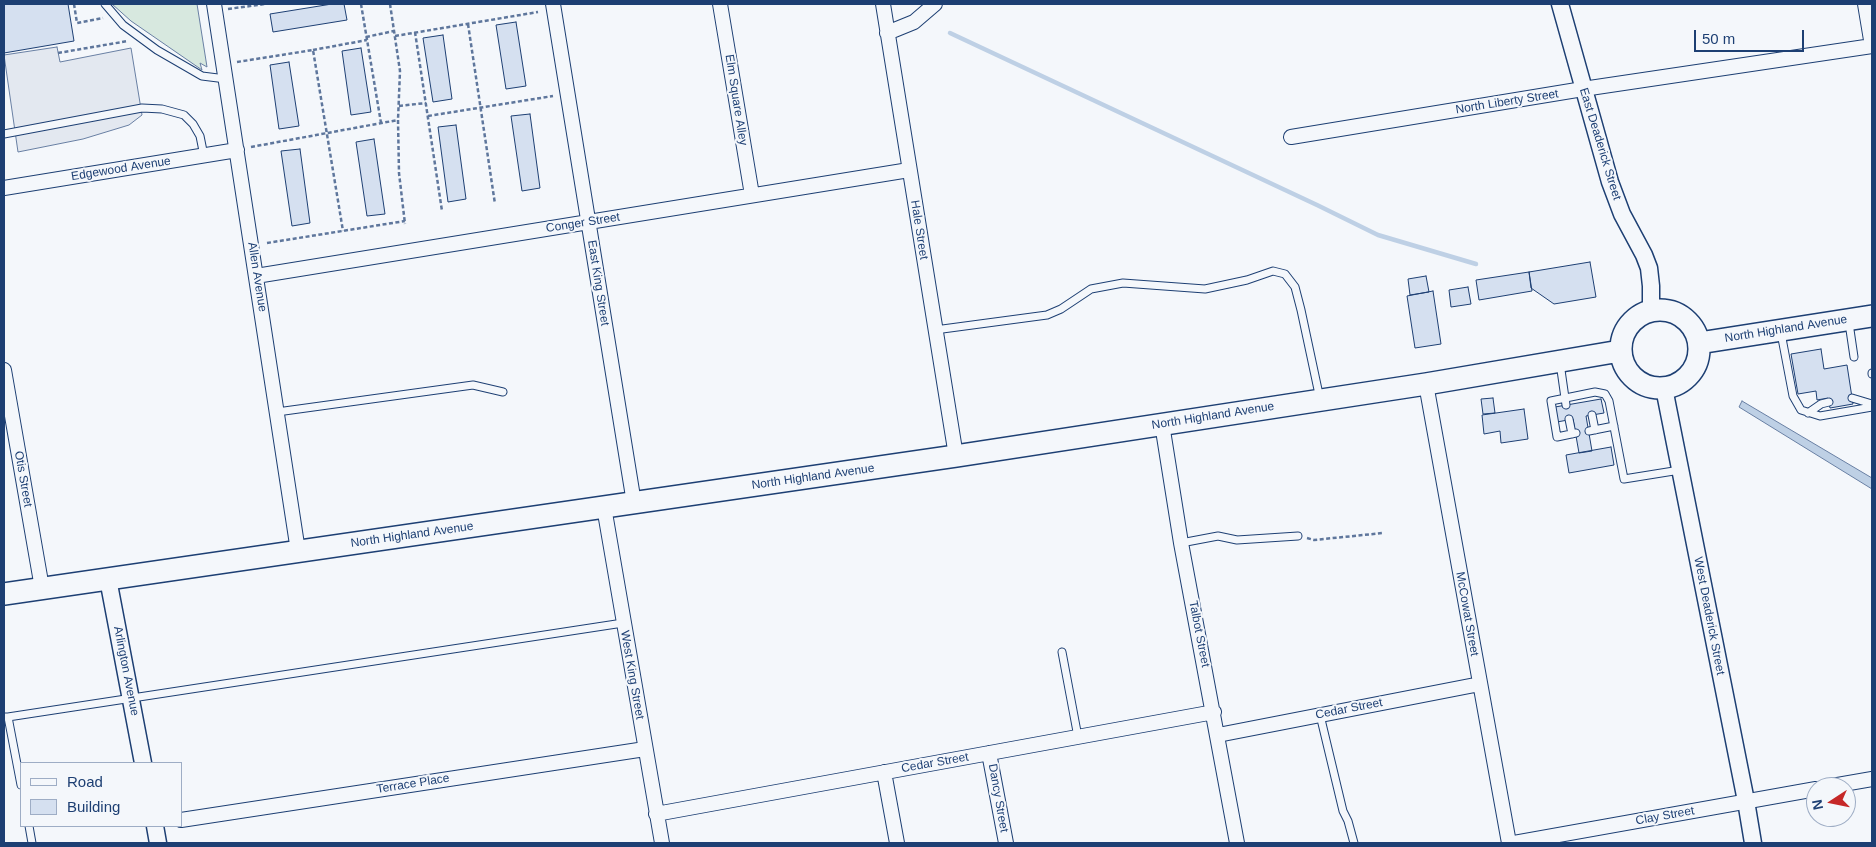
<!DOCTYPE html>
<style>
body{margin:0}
#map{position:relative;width:1876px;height:847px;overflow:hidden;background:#f4f7fb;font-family:Helvetica,sans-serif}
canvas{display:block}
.frame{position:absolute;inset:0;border:5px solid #1d3f73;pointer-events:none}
.legend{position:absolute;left:20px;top:762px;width:162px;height:65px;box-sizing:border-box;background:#f4f7fb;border:1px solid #9eadc5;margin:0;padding:6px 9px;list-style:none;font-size:15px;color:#1d3f73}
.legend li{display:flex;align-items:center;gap:10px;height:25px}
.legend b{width:25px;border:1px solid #9eadc5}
.north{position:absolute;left:1806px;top:777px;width:50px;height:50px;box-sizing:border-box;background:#f4f7fb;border:1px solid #9eadc5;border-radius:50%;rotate:259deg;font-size:14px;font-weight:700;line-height:20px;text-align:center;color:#1d3f73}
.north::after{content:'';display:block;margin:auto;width:18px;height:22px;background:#c62828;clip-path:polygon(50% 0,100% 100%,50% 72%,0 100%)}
.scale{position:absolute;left:1694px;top:30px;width:110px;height:22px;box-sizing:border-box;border:2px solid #1d3f73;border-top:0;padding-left:6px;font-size:15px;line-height:18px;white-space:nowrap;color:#1d3f73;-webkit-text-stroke:4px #f4f7fb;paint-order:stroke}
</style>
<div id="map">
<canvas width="1876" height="847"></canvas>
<div class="frame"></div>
<ul class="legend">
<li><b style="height:6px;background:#f4f7fb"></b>Road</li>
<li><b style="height:14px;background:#d5e0f0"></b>Building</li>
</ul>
<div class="north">N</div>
<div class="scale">50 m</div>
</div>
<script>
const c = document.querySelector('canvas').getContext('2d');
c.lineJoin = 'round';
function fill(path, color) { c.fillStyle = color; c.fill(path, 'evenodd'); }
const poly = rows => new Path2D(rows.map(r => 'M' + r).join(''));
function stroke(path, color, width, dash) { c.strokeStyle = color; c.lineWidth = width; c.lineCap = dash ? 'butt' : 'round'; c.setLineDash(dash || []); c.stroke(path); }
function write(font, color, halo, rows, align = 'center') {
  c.font = font + ' Helvetica,sans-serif'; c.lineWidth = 4; c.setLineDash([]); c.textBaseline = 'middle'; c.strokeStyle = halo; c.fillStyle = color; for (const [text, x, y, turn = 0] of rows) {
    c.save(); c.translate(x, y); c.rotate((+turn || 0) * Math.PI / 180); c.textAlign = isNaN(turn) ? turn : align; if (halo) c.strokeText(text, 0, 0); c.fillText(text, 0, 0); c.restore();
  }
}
const green = poly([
 [112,4,197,4,207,67,200,63,202,70,131,21,112,4]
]);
const parking = poly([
 [57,47,60,62,131,48,142,115,129,125,83,139,18,152,4,55,57,47]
]);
const water = poly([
 [1742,401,1872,478,1872,489,1739,407,1742,401]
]);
const stream = poly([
 [950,33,1317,205,1378,235,1476,264]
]);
const building = poly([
 [4,4,68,4,74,41,4,53,4,4],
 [332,4,344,4,347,20,273,32,270,14,332,4],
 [516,22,526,86,506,89,496,25,516,22],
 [443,35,452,99,433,102,423,38,443,35],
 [361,48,371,112,351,115,342,51,361,48],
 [289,62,299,126,279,129,270,65,289,62],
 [530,114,540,188,522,191,511,116,530,114],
 [456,125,466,199,448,202,438,127,456,125],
 [374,139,385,214,367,216,356,142,374,139],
 [300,149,310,223,292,226,281,151,300,149],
 [1590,262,1596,297,1554,304,1531,288,1529,272,1590,262],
 [1529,272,1532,291,1479,300,1476,280,1529,272],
 [1426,276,1429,292,1410,295,1408,279,1426,276],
 [1468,287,1471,304,1451,307,1449,290,1468,287],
 [1433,291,1441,344,1415,348,1407,296,1433,291],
 [1821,349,1824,369,1847,365,1853,404,1830,408,1828,398,1817,400,1816,391,1798,394,1791,354,1821,349],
 [1493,398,1495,413,1483,414,1481,399,1493,398],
 [1601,399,1604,413,1586,416,1592,451,1579,453,1573,419,1557,422,1555,407,1601,399],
 [1524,409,1528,439,1501,443,1500,431,1484,434,1482,415,1524,409],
 [1611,447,1614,465,1569,473,1566,455,1611,447]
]);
const path = poly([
 [74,4,77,23,103,18],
 [361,4,381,123],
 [390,4,400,71,398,120],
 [228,9,265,4],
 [468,24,495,204],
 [415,32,442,211],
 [395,36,538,12],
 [366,37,394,31],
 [313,50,367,40],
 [58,53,128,41],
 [237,62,313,50,343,231],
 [399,106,426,103],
 [428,116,553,96],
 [251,147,398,120,399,173,405,224],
 [267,243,405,221],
 [1307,538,1314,540,1383,533]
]);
const service = poly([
 [105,4,123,25,157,50,202,76,226,79],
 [4,134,142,108,162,109,184,115,193,124,200,136,204,156],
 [1849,323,1854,357],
 [935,330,1047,315,1061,309,1091,289,1123,283,1205,289,1247,280,1273,271,1285,274,1295,287,1301,310,1320,399],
 [1781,333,1793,396,1801,410,1820,416,1872,407],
 [1560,363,1566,405],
 [1872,373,1872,374],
 [1852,398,1872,404],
 [277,412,473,385,503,392],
 [1808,413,1821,404,1829,402],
 [1592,415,1595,430],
 [1569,419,1572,434],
 [1589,431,1614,426],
 [1576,433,1557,437,1551,401,1595,392,1605,394,1609,401,1624,479,1680,470],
 [1181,543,1218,536,1237,540,1298,536],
 [1062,652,1078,737],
 [1320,715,1343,811,1348,821,1354,843],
 [5,717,8,717,21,785],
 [8,717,623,623],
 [29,826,32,843]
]);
const minor = poly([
 [214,4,298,551],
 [553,4,634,503],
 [720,4,752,195],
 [883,4,956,456],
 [1865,4,1872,46],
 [887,33,914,22,935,4],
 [1291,137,1583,89,1872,46],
 [4,188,237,150],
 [256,276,909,170],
 [4,370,42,588],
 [1426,384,1509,843],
 [1162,424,1181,543,1237,843],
 [604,507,662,843],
 [1218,735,1480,684],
 [989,753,1006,843],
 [884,772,897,843],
 [1826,787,1872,779],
 [656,814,1214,712],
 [181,820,645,749],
 [1514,843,1816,789]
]);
const tertiary = poly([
 [1560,4,1610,182,1622,214,1644,255,1649,268,1651,286,1651,310],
 [1664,388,1746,801,1753,843],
 [108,579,143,763],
 [155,826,158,843]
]);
const primary = poly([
 '1621 349a39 39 0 1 1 78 0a39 39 0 1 1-78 0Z',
 [1699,343,1872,316],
 [4,594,956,456,1426,384,1620,351]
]);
const streetNames = [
 ["Elm Square Alley",736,100,81],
 ["North Liberty Street",1507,102,-9],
 ["East Deaderick Street",1600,144,73],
 ["Edgewood Avenue",121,169,-9],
 ["Conger Street",583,223,-9],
 ["Hale Street",919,230,81],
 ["Allen Avenue",257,277,81],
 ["East King Street",598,283,81],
 ["North Highland Avenue",1786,329,-9],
 ["North Highland Avenue",1213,416,-9],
 ["North Highland Avenue",813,477,-8],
 ["Otis Street",23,479,80],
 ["North Highland Avenue",412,535,-8],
 ["McCowat Street",1467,614,80],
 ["West Deaderick Street",1709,616,79],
 ["Talbot Street",1199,634,79],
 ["Arlington Avenue",126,671,79],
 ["West King Street",632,675,80],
 ["Cedar Street",1349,709,-11],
 ["Cedar Street",935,763,-10],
 ["Terrace Place",413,784,-9],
 ["Dancy Street",998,798,80],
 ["Clay Street",1665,816,-10]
];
fill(green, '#d7e8df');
stroke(green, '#687fa3', 1);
fill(parking, '#e3e8f0');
stroke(parking, '#687fa3', 1);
fill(water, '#bed0e5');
stroke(water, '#687fa3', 1);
stroke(stream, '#bed0e5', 4.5);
fill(building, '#d5e0f0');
stroke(building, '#1d3f73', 1);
stroke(service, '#1d3f73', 9);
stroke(minor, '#1d3f73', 16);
stroke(tertiary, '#1d3f73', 19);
stroke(primary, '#1d3f73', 24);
stroke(path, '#5e769c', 2.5, [4, 2.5]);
stroke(service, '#f4f7fb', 7);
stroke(minor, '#f4f7fb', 14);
stroke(tertiary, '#f4f7fb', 16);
stroke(primary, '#f4f7fb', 21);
write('12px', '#1d3f73', '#f4f7fb', streetNames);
</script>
